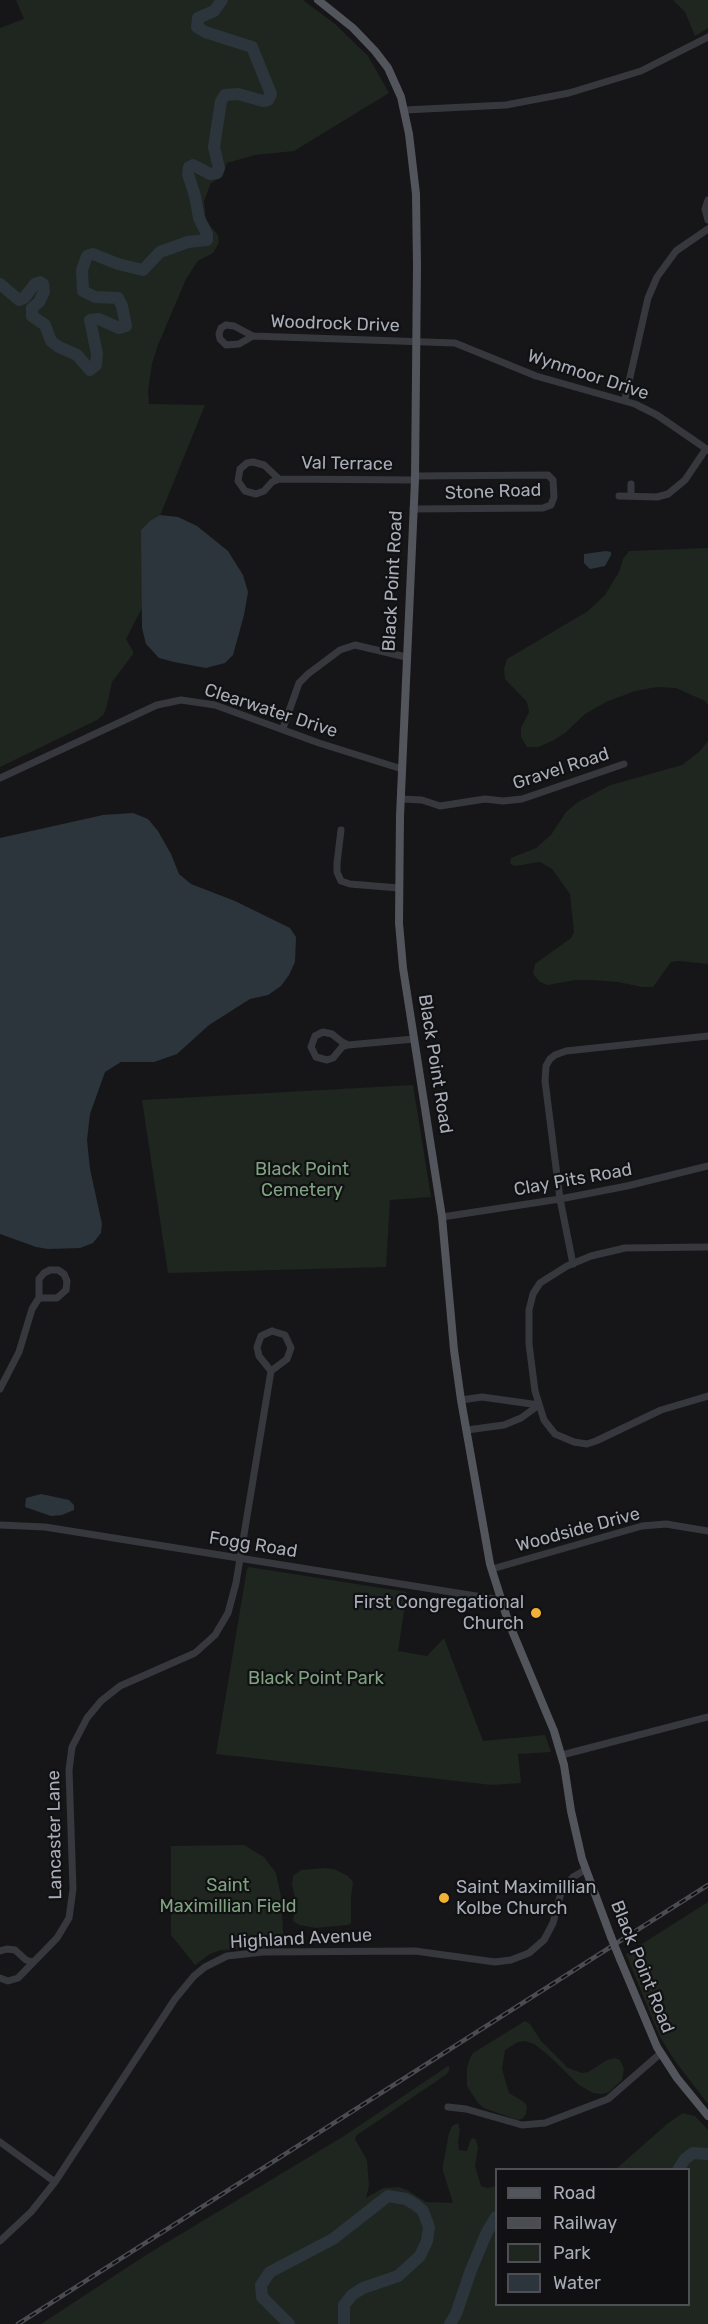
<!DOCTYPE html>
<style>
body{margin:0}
#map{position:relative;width:708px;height:2324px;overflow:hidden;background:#161618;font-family:Rubik,sans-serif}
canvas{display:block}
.legend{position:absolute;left:495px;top:2168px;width:195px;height:138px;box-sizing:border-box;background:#111113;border:2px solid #4d4f55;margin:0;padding:8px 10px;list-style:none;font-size:18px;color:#a8adb8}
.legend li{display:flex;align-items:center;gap:12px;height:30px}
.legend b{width:30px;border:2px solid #4d4f55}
</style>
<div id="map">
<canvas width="708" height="2324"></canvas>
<ul class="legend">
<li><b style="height:8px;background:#53555c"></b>Road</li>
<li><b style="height:8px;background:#4a4c52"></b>Railway</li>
<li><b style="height:16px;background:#1e261f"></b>Park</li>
<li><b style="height:16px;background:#2c353c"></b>Water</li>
</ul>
</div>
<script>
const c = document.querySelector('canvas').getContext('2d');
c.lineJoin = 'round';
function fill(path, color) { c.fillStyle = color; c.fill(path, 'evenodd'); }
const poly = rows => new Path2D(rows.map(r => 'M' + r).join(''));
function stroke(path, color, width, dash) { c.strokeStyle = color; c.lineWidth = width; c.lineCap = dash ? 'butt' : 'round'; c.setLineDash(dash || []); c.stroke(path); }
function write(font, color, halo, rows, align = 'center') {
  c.font = font + ' Rubik,sans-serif'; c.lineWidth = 4.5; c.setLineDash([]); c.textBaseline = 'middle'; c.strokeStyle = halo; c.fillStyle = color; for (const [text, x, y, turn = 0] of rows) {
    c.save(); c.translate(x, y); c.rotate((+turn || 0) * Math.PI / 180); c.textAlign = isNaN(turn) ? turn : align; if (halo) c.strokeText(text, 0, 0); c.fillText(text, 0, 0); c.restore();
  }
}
const green = poly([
 [16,0,303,0,335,24,368,56,389,93,294,151,255,155,227,163,222,177,211,183,204,201,206,221,218,235,219,243,213,253,198,261,186,279,158,345,152,364,148,391,149,404,205,405,142,560,143,606,126,639,133,651,133,654,112,682,107,705,104,714,97,720,0,767,0,28,24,19],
 [673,0,708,0,708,28,695,36,685,12],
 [708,548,708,705,705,701,676,688,657,687,635,691,606,702,585,714,565,733,552,741,538,747,527,747,521,737,521,728,529,712,527,702,505,679,504,669,507,659,588,611,605,595,619,572,623,559,629,551],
 [708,741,708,964,679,961,671,962,653,987,642,987,618,982,591,980,575,980,548,985,540,982,533,974,535,964,571,938,574,932,570,894,552,869,540,862,515,866,510,864,511,858,536,848,551,835,566,812,578,802,611,785,682,765,699,752],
 [413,1085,431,1197,390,1200,386,1267,168,1273,142,1100],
 [249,1567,407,1592,398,1651,427,1656,444,1638,483,1741,545,1735,551,1752,518,1754,521,1783,492,1785,216,1754,247,1569],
 [244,1845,264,1857,276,1873,281,1896,284,1947,221,1950,210,1954,195,1965,171,1935,171,1846],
 [324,1868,334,1869,348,1876,353,1882,351,1897,351,1923,348,1925,316,1928,299,1925,293,1921,296,1903,292,1884,293,1876,301,1870],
 [708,1902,708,2104,675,2061,660,2037,626,1954],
 [525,2021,530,2024,541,2041,568,2068,582,2073,588,2072,607,2060,615,2058,620,2060,624,2069,622,2080,609,2092,603,2094,593,2093,579,2085,547,2054,534,2044,525,2041,518,2042,505,2050,502,2069,509,2093,524,2102,527,2106,526,2114,522,2119,517,2120,484,2108,478,2103,467,2086,467,2068,470,2058,473,2053],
 [448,2066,450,2068,447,2074,357,2135,355,2139,367,2160,369,2186,366,2198,383,2188,399,2187,407,2190,426,2202,453,2203,443,2171,443,2165,449,2133,452,2126,458,2123,460,2130,458,2142,459,2150,467,2151,470,2141,473,2138,476,2140,478,2148,475,2166,481,2186,487,2188,496,2186,496,2304,688,2304,688,2170,616,2169,667,2124,683,2113,695,2116,708,2130,708,2324,41,2324,146,2255,344,2136]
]);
const water = poly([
 [160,515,178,517,197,526,228,551,243,575,248,592,244,615,233,655,225,663,206,668,174,662,159,658,146,644,142,628,141,530,150,521],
 [606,551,611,552,611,555,605,566,590,569,584,563,584,554],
 [133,813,148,819,158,831,171,854,179,874,191,884,235,901,290,928,296,937,295,962,289,975,281,986,268,995,250,999,209,1025,177,1054,154,1062,121,1062,105,1072,90,1114,87,1140,90,1169,102,1224,101,1233,93,1243,80,1248,48,1249,36,1247,0,1234,0,838,103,815],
 [41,1494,69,1500,74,1505,74,1510,62,1515,51,1516,25,1507,26,1498]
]);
const river = poly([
 [0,284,19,300,24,298,35,284,40,282,43,284,44,292,39,302,32,308,32,316,45,325,51,341,59,347,77,355,90,370,96,365,97,354,90,320,99,319,119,328,126,326,122,306,118,298,95,297,83,291,82,270,87,256,93,254,118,264,143,270,160,252,188,242,207,240,207,234,199,218,195,196,188,174,189,167,193,165,210,174,217,173,219,168,214,147,221,101,225,95,238,94,263,101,268,100,271,94,252,47,205,32,197,27,198,18,214,11,222,0],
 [678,2170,685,2159,693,2153,708,2154],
 [289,2324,262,2297,261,2285,270,2272,333,2239,388,2196,406,2199,416,2205,423,2211,429,2227,427,2241,420,2256,398,2276,363,2288,352,2295,344,2305,344,2324],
 [450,2324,456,2314,471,2270,487,2232,496,2217]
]);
const minor = poly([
 [405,110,506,105,569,93,641,71,708,37],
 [708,200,705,209,708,220],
 [226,325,234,326,253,336,239,344,226,345,220,339,219,334,221,328,226,325],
 [253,336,455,343,536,376,635,404,657,415,708,450],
 [625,399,648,298,657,277,676,251,708,229],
 [253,462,264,465,279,479,272,482,264,491,256,494,245,491,238,481,240,469,247,463,253,462],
 [279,479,415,480],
 [619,496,657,497,668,494,685,480,706,449],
 [631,496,631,484],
 [413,509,543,508,551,505,554,497,553,480,548,475,415,476],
 [283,728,299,683,308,674,340,650,355,645,406,657],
 [0,778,157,705,181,700,215,705,319,743,402,769],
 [401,799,422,800,440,806,485,799,503,801,522,799,624,764],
 [341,830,337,863,337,872,341,881,350,884,399,888],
 [348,1045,342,1047,333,1058,327,1060,316,1057,311,1047,315,1036,323,1032,332,1034,342,1042,348,1045,414,1039],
 [442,1217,560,1199,627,1186,708,1166],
 [708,1247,625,1248,591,1256,567,1266,540,1283,533,1294,529,1310,529,1344,535,1391,544,1420,555,1434,574,1442,587,1444,596,1441,661,1410,708,1396],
 [573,1264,560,1199,545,1081,546,1066,550,1059,555,1055,566,1051,708,1036],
 [50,1270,58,1270,64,1274,67,1281,66,1290,57,1298,39,1298,39,1279,44,1273,50,1270],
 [272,1331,285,1335,291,1348,287,1359,271,1371,259,1356,257,1347,261,1336,272,1331],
 [0,1389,19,1352,32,1309,39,1298],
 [461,1400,482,1397,539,1405],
 [467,1430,504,1425,521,1418,539,1405],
 [0,1525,45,1527,501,1600],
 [492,1569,642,1526,666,1524,708,1531],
 [562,1755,708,1717],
 [0,1951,7,1949,15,1950,26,1960,32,1962],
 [0,1978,8,1981,18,1978,57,1938,69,1918,73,1889,69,1770,72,1747,87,1718,101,1701,120,1686,195,1653,215,1635,228,1613,236,1583,271,1371],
 [448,2107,466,2109,522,2125,545,2123,608,2099,661,2053],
 [0,2142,55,2182],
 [0,2241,31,2212,55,2182,175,1999,194,1976,205,1967,227,1956,263,1952,415,1951,495,1962,511,1960,529,1953,544,1940,553,1923,562,1889,573,1877,585,1870]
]);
const major = poly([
 [318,0,353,28,375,51,388,68,401,97,409,134,416,194,417,266,415,480,400,816,399,923,403,968,442,1217,454,1350,461,1400,490,1564,508,1621,554,1731,564,1765,571,1811,582,1859,611,1937],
 [620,1959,657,2047,677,2078,708,2116]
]);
const rail = poly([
 [18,2324,708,1885]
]);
const majorBridge = poly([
 [611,1937,620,1959]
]);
const markers = [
 [536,1613,6,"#f2b134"],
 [444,1898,6,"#f2b134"]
];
const streetNames = [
 ["Woodrock Drive",335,324,2],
 ["Wynmoor Drive",588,375,18],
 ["Val Terrace",347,464,1],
 ["Stone Road",493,492,-2],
 ["Black Point Road",393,581,-87],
 ["Clearwater Drive",271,711,18],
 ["Gravel Road",561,769,-18],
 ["Black Point Road",435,1064,81],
 ["Clay Pits Road",573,1180,-10],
 ["Woodside Drive",578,1530,-15],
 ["Fogg Road",253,1545,9],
 ["Lancaster Lane",55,1835,-91],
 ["Highland Avenue",301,1939,-3],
 ["Black Point Road",642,1967,68]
];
const parkNames = [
 ["Black Point",302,1170],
 ["Cemetery",302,1191],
 ["Black Point Park",316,1679],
 ["Saint",228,1886],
 ["Maximillian Field",228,1907]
];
const poiNames = [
 ["First Congregational",524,1603],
 ["Church",524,1624],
 ["Saint Maximillian",456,1888,"left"],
 ["Kolbe Church",456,1909,"left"]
];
fill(green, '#1e261f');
fill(water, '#2c353c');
stroke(river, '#2c353c', 12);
stroke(minor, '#37383d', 7);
stroke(major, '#53555c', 8);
stroke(rail, '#4a4c52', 4.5);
stroke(rail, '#111113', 2, [7]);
stroke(majorBridge, '#53555c', 8);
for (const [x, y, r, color] of markers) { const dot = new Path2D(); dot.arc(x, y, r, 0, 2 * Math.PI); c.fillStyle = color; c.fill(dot); stroke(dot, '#111113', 2); }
write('18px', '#a8adb8', '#111113', streetNames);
write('18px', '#7fa381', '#111113', parkNames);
write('18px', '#a8adb8', '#111113', poiNames, 'right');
</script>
